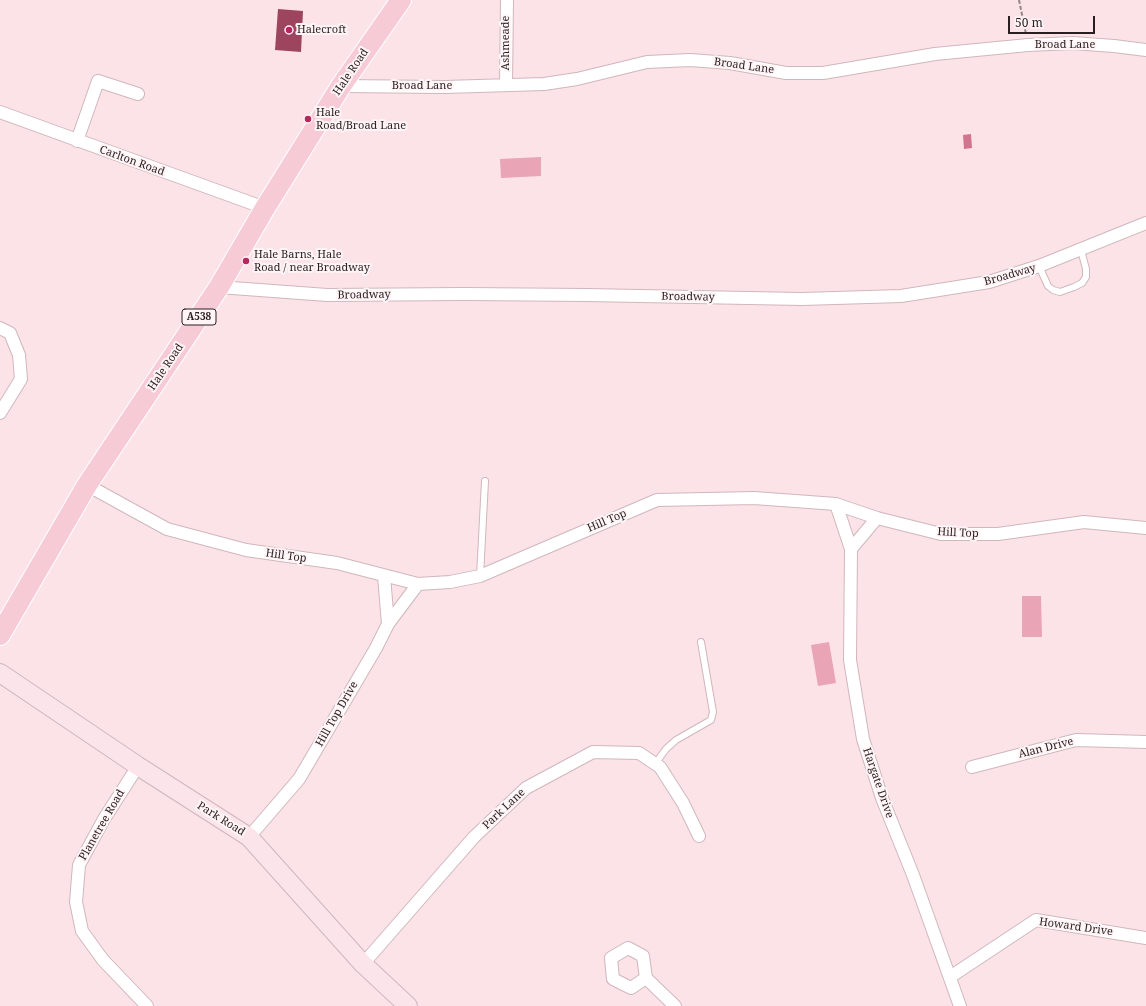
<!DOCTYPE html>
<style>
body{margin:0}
#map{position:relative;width:1146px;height:1006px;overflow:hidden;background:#fce3e8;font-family:"Noto Serif",serif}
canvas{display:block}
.scale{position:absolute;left:1008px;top:16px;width:87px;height:18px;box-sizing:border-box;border:2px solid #291f21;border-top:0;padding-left:5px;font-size:12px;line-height:14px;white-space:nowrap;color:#291f21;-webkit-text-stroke:3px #fff4f6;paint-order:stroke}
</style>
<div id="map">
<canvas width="1146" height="1006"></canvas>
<div class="scale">50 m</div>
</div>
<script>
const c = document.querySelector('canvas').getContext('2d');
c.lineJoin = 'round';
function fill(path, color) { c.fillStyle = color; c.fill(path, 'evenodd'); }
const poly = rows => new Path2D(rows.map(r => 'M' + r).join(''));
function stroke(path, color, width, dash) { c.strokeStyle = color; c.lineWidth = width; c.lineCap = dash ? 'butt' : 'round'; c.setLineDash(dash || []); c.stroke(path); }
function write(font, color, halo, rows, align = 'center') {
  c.font = font + ' "Noto Serif",serif'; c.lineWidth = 4; c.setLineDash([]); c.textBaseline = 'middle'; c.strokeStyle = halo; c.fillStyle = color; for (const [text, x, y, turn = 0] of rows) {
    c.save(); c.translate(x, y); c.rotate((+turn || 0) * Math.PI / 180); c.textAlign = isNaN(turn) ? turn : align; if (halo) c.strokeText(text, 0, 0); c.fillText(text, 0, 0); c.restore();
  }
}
const green = poly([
 [541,157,541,176,501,178,500,159],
 [1022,596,1041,596,1042,637,1022,637],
 [829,642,836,683,818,686,811,645]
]);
const water = poly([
 [971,134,972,148,964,149,963,135]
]);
const building = poly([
 [278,9,303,11,301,52,275,50]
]);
const path = poly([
 [1019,0,1026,34]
]);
const service = poly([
 [1039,266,1048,286,1053,290,1060,292,1074,287,1082,283,1086,277,1086,269,1081,250],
 [480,576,485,481],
 [655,764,666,749,676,740,711,720,713,712,701,642]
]);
const minor = poly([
 [506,85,507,0],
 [341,86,445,87,544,84,577,79,647,62,690,60,730,63,786,73,823,73,935,54,1028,45,1073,43,1114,46,1146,50],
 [0,112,265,208],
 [77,141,98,81,138,94],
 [219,287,327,295,464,294,586,295,802,299,901,296,989,282,1039,266,1146,223],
 [0,328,10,333,19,355,21,379,0,413],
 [87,485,167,529,246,550,337,563,418,584,450,582,480,576,657,500,754,498,836,504,877,518,941,534,998,534,1084,522,1146,528],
 [836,504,851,549,850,660,863,739,882,798,913,875,960,1006],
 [851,549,877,518],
 [388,624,418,584],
 [138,766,104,819,79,865,76,902,82,931,103,960,147,1006],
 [972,767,1076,740,1146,742],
 [249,837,299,779,376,648,388,624,384,576],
 [363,964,474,837,526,788,593,752,639,753,660,767,683,803,699,836],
 [950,977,1036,920,1146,938],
 [646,978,631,988,613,979,611,958,628,948,643,956,646,978,675,1006]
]);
const secondary = poly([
 [0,673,138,766,249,837,363,964,408,1006]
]);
const primary = poly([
 [0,635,87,485,219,287,265,208,341,86,401,0]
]);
const markers = [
 [289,30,4,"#b5285e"],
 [308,119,4,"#b5285e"],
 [246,261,4,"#b5285e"]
];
const shields = [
 [199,317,34]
];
const shieldNames = [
 ["A538",199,317]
];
const poiNames = [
 ["Halecroft",297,30],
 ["Hale",316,113],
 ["Road/Broad Lane",316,126],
 ["Hale Barns, Hale",254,255],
 ["Road / near Broadway",254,268]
];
const streetNames = [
 ["Ashmeade",506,43,-90],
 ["Broad Lane",1065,45],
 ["Broad Lane",744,66,8],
 ["Hale Road",351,72,-56],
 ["Broad Lane",422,86],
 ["Carlton Road",132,161,20],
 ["Broadway",1010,275,-16],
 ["Broadway",364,295,-1],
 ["Broadway",688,297,1],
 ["Hale Road",166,367,-56],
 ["Hill Top",607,521,-23],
 ["Hill Top",958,533,3],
 ["Hill Top",286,556,8],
 ["Hill Top Drive",337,714,-60],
 ["Alan Drive",1046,748,-14],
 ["Hargate Drive",878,783,71],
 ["Park Lane",504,809,-43],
 ["Park Road",221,819,32],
 ["Planetree Road",102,825,-60],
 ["Howard Drive",1076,927,8]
];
fill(green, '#e9a4b5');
fill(water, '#d3748e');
fill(building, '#9d445f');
stroke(service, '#d0b7bc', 8);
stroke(minor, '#d0b7bc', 14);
stroke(secondary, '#d0b7bc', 20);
stroke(primary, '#fff', 22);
stroke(path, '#968487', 2, [4, 2]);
stroke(service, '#fff', 6);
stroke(minor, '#fff', 12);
stroke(secondary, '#fbe5eb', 18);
stroke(primary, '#f7cbd6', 20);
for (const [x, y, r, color] of markers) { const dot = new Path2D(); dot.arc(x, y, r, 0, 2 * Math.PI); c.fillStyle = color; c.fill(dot); stroke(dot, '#fff4f6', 1.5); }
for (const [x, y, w] of shields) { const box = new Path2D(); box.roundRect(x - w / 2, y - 8, w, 16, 3); c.fillStyle = '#fff4f6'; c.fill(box); stroke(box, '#291f21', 1); }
write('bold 10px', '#291f21', null, shieldNames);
write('11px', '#291f21', '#fff4f6', poiNames, 'left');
write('11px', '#291f21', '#fff4f6', streetNames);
</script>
